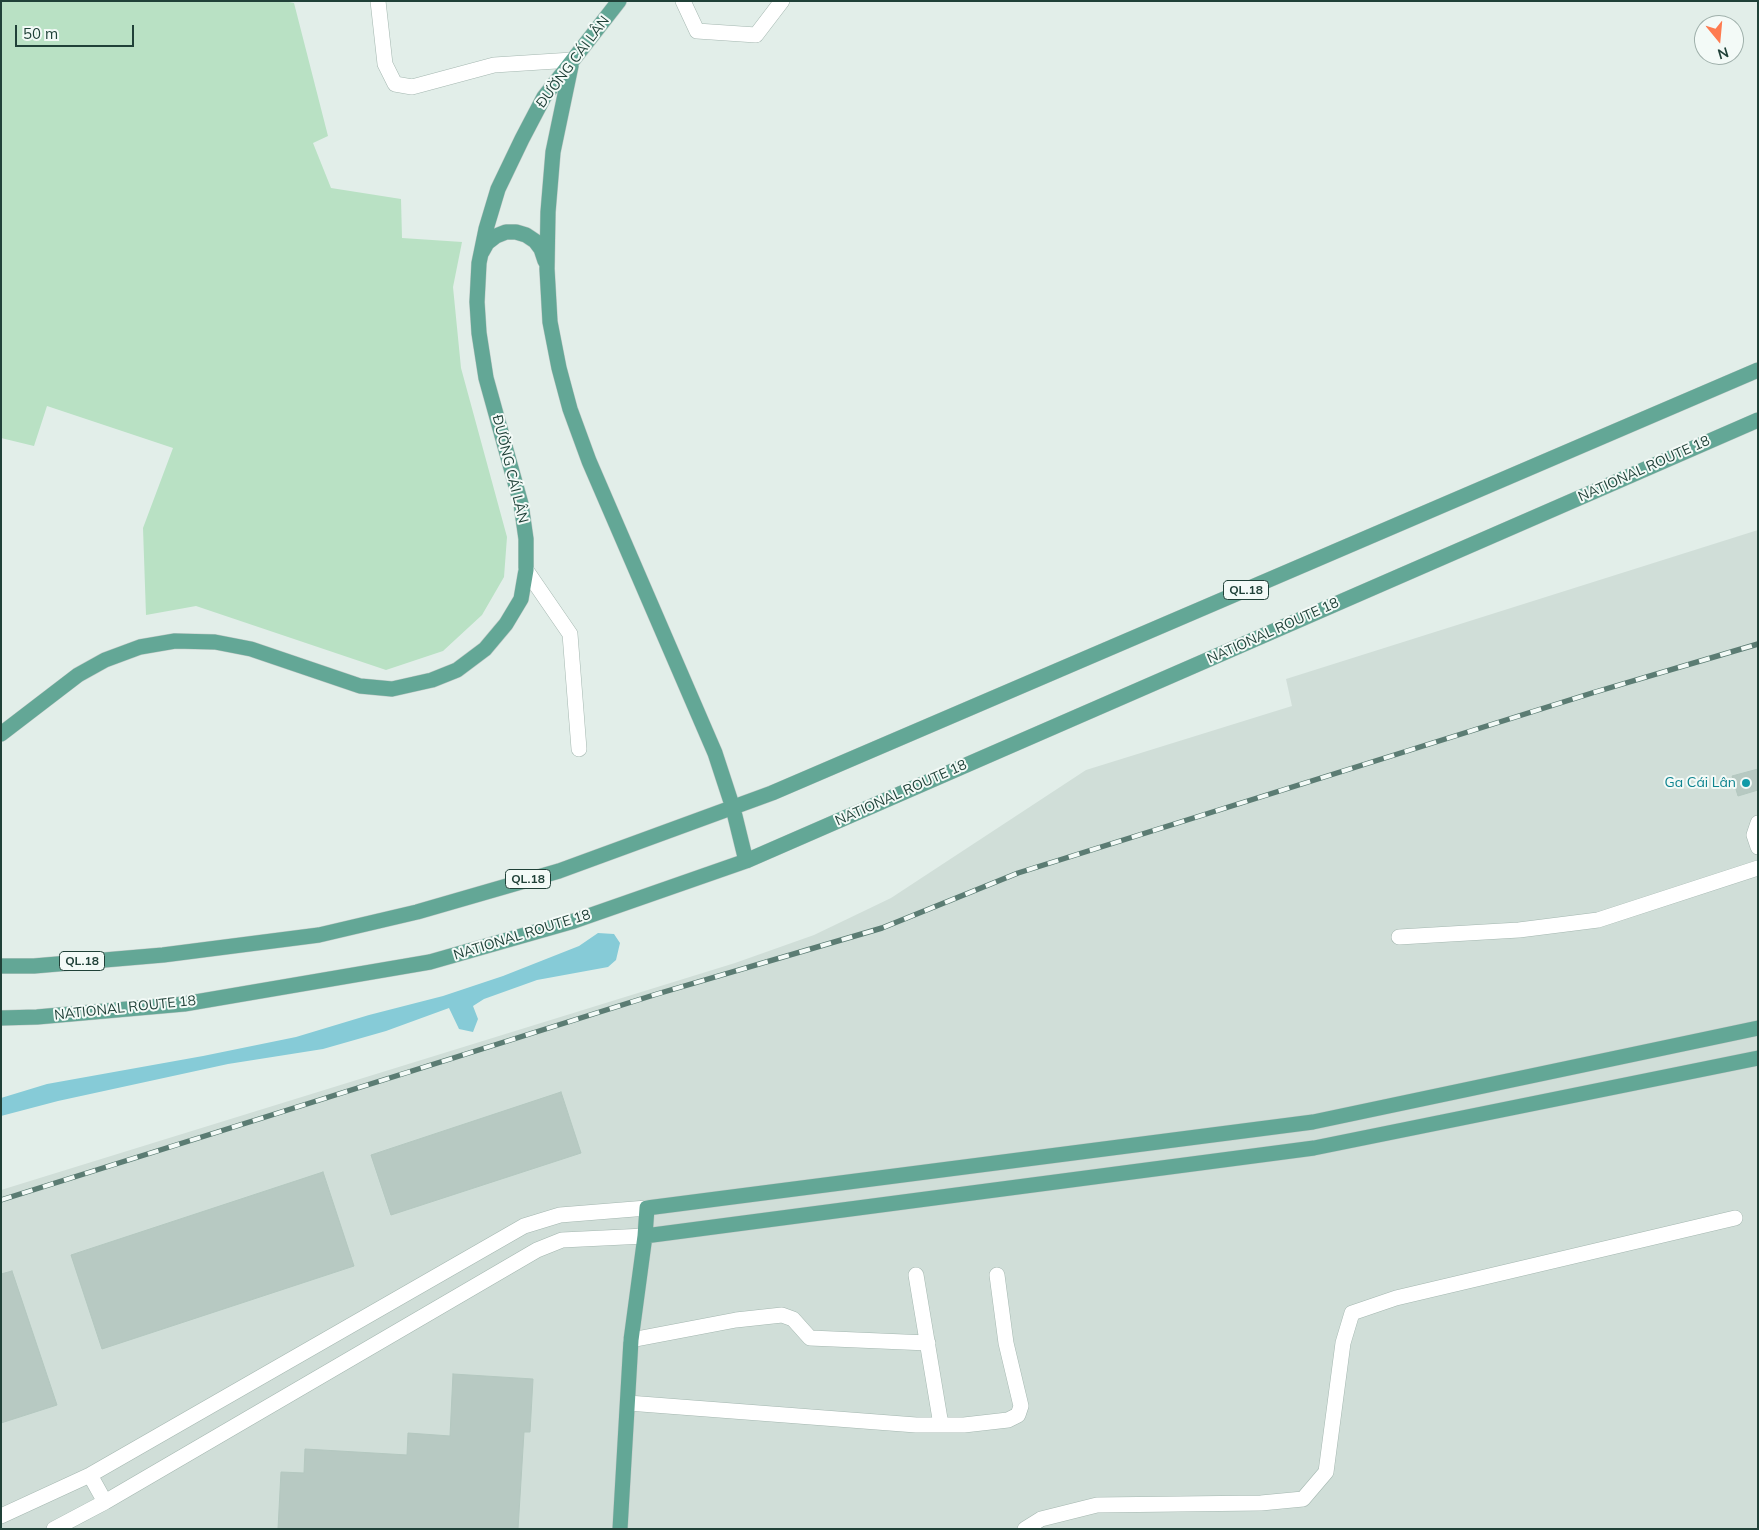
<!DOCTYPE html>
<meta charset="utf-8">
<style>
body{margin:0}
#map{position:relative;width:1759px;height:1530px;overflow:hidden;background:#e2eee9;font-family:Mulish,sans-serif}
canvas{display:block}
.frame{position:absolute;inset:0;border:2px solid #204138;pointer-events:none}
.north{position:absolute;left:1694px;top:15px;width:50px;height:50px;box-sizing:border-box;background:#f3faf7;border:1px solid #9fb0ab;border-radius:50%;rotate:163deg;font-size:14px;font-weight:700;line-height:20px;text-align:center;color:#204138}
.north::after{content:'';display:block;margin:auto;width:18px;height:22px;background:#fe7b50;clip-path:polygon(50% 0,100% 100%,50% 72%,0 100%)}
.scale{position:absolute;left:15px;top:25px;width:119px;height:22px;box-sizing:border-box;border:2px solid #204138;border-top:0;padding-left:6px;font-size:15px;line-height:18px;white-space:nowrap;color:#204138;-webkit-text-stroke:4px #f3faf7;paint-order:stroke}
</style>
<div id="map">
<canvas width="1759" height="1530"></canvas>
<div class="frame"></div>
<div class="north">N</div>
<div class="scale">50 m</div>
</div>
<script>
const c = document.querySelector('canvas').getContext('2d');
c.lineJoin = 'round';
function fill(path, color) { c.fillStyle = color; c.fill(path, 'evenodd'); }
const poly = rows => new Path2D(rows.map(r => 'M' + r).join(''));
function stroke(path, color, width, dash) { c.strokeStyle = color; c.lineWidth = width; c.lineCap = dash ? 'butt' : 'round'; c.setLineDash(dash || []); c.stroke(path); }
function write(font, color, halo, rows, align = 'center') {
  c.font = font + ' Mulish,sans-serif'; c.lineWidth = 4; c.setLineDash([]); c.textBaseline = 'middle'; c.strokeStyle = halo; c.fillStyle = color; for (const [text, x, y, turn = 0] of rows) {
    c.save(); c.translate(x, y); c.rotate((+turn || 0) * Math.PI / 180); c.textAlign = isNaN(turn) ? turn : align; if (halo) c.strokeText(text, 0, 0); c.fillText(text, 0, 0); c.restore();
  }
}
const built = poly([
 [1758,530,1758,1529,1,1529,1,1190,735,963,814,935,891,898,1086,770,1292,706,1286,679]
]);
const green = poly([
 [1,1,284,1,294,3,328,136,313,143,331,188,401,199,402,238,462,242,453,287,461,368,507,537,504,577,482,615,443,651,386,670,196,606,146,615,143,528,173,448,47,406,34,446,1,438]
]);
const water = poly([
 [598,933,614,934,620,943,616,960,608,967,537,980,484,999,473,1006,478,1019,473,1032,459,1029,449,1008,386,1031,323,1049,228,1064,58,1101,1,1116,1,1098,47,1084,203,1056,296,1037,369,1015,443,996,503,976,579,946]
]);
const building = poly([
 [1758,769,1758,790,1738,796,1732,776,1758,769],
 [561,1092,581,1153,391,1215,371,1155,561,1092],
 [323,1172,354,1266,102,1349,71,1255,323,1172],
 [12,1271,57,1405,1,1423,1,1274,12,1271],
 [453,1374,533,1379,530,1432,524,1432,518,1529,278,1529,281,1472,304,1473,305,1449,407,1455,408,1433,450,1436,453,1374]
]);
const minor = poly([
 [378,1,385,64,395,84,412,87,494,65,572,60],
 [683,1,697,31,756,35,782,1],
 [526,570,570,634,579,749],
 [1758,823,1754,835,1758,847],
 [1399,937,1519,930,1598,920,1758,868],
 [916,1275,941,1425],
 [631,1340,736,1320,782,1315,793,1319,810,1338,928,1343],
 [628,1403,916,1425,964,1425,1008,1420,1018,1415,1021,1406,1006,1343,997,1275],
 [90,1475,105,1502],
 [1,1516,90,1475,524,1226,560,1215,647,1208],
 [54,1529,105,1502,537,1250,562,1240,645,1236],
 [1025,1529,1041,1519,1097,1505,1261,1503,1303,1499,1326,1472,1343,1343,1352,1313,1396,1298,1735,1218]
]);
const major = poly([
 [571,66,553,152,548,212,547,269,550,322,559,368,570,409,589,461,715,753,733,808,746,861],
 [482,252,487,243,496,236,506,232,516,232,526,235,535,241,541,249,545,261],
 [1,734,78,675,105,660,140,647,175,641,215,642,251,649,360,686,392,689,432,680,457,670,485,649,506,624,521,599,526,570,526,539,521,504,486,378,479,333,477,302,479,263,486,229,498,189,522,139,544,97,619,1],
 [1,966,34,966,163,955,319,935,417,912,559,871,772,793,1758,370],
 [1,1018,37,1017,184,1004,430,962,574,921,746,861,1758,420],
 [645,1236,1314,1148,1758,1058],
 [620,1529,631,1340,645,1236,647,1208,1313,1122,1758,1028]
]);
const rail = poly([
 [1,1200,657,994,882,928,1018,873,1592,693,1758,644]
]);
const markers = [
 [1746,783,5,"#0f9aa8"]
];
const shields = [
 [1246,590,45],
 [528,879,45],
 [82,961,45]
];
const shieldNames = [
 ["QL.18",1246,590],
 ["QL.18",528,879],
 ["QL.18",82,961]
];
const streetNames = [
 ["ĐƯỜNG CÁI LÂN",573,62,-53],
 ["ĐƯỜNG CÁI LÂN",510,469,76],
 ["NATIONAL ROUTE 18",1644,469,-24],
 ["NATIONAL ROUTE 18",1273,631,-24],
 ["NATIONAL ROUTE 18",901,793,-24],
 ["NATIONAL ROUTE 18",522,935,-17],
 ["NATIONAL ROUTE 18",125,1008,-6]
];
const cultureNames = [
 ["Ga Cái Lân",1736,783]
];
fill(built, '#d0ded8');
fill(green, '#b9e1c4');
fill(water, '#86cbd7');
fill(building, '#b7c9c2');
stroke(building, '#b4c8c0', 1);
stroke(minor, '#a4b7b0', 16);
stroke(major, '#c1cac7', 16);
stroke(minor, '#fff', 15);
stroke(major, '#63a796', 15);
stroke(rail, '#5b7c73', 5.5);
stroke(rail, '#f3faf7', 4, [11]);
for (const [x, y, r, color] of markers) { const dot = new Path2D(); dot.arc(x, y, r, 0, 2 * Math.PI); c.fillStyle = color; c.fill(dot); stroke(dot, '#f3faf7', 2); }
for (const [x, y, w] of shields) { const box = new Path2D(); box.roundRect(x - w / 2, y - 9.5, w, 19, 4); c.fillStyle = '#f3faf7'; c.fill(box); stroke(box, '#204138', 1); }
write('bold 12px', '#204138', null, shieldNames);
write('14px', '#204138', '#f3faf7', streetNames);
write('14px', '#0d838f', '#f3faf7', cultureNames, 'right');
</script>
